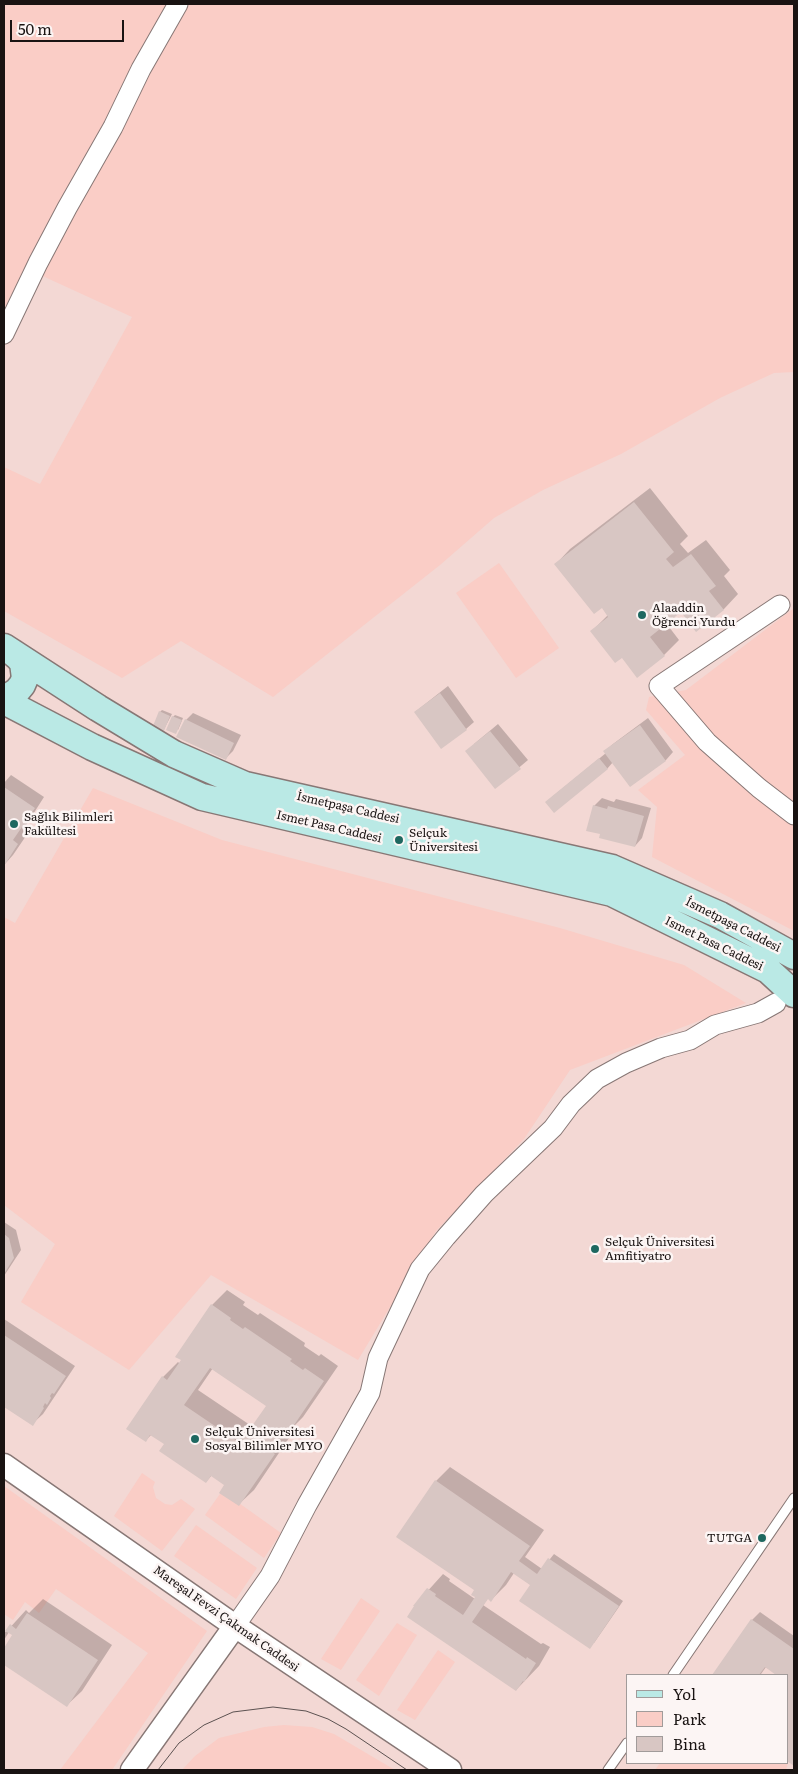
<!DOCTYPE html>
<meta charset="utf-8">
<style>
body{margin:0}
#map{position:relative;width:798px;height:1774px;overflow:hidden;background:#f7e5e2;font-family:Literata,serif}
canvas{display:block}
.frame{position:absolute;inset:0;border:5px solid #191312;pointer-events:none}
.legend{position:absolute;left:626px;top:1674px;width:162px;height:90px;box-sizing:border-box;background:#fcf5f4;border:1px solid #a19b9a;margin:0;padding:6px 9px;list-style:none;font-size:15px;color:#191312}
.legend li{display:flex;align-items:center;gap:10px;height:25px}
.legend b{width:25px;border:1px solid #a19b9a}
.scale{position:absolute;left:10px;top:20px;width:114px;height:22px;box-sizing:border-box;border:2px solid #191312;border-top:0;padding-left:6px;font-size:15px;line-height:18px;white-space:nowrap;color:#191312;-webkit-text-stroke:4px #fcf5f4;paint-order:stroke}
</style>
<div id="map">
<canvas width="798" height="1774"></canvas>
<div class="frame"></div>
<ul class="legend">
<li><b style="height:6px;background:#bae9e5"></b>Yol</li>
<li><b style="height:14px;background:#facdc6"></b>Park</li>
<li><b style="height:14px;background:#d8c6c3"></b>Bina</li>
</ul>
<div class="scale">50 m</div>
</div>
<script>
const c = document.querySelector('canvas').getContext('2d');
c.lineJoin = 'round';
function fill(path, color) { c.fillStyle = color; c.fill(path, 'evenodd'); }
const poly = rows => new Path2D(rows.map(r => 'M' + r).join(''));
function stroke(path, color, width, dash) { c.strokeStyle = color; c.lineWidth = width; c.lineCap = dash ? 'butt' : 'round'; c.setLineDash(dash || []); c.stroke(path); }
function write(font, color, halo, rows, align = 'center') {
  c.font = font + ' Literata,serif'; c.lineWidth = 5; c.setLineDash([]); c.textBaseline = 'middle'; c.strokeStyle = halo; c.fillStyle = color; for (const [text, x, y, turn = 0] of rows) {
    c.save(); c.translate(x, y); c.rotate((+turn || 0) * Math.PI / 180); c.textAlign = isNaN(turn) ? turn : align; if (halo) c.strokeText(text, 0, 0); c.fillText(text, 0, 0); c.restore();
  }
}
const built = poly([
 [4,4,794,4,794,1770,4,1770],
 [627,1675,787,1675,787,1763,627,1763]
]);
const green = poly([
 [4,4,794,4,794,372,774,373,720,398,621,454,543,490,494,518,440,565,273,697,181,641,122,678,4,611,4,467,40,484,132,317,25,268,4,309],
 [499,563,559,648,516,678,456,593],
 [794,608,794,931,652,857,657,807,638,790,685,755,646,710,649,697,686,690],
 [93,788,222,840,560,928,684,965,746,1003,570,1070,524,1139,436,1231,358,1360,211,1275,129,1370,21,1302,55,1244,4,1205,4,917,15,923],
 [142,1473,155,1482,153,1487,156,1498,165,1504,172,1505,181,1499,195,1509,162,1551,114,1516],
 [4,1486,207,1631,112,1770,60,1770,148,1653,56,1589,39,1613,25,1602,13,1620,4,1614],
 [222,1491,281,1533,264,1558,205,1515],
 [196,1525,257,1568,236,1599,174,1556],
 [361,1598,380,1611,341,1670,321,1659],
 [397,1623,417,1635,379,1696,356,1680],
 [438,1650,455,1662,415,1720,397,1710],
 [284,1725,312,1727,334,1734,395,1770,182,1770,195,1756,219,1738,264,1727],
 [787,1753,790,1755,786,1770,655,1770,660,1763,787,1763]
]);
const shadow = poly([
 [650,488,688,536,680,544,688,553,706,540,730,570,724,576,738,594,724,609,696,630,681,611,666,623,679,640,664,655,637,676,622,657,592,631,608,615,602,607,556,564,570,549],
 [448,686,474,722,466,729,415,712],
 [162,710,172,714,164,729,160,712],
 [193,713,241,735,233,751,225,759,186,720],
 [175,715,183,718,178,730,173,717],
 [648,718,673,752,666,760,630,786,613,762,607,769,552,797,606,753,605,751,613,744],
 [498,724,528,760,496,787,474,744],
 [11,775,44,797,23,830,28,833,13,855,4,865,4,783],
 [602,798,614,802,616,799,651,808,642,838,635,846,594,806],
 [4,1222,16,1230,21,1250,4,1276],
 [227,1290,245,1302,243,1305,258,1315,260,1313,305,1343,304,1346,319,1356,321,1354,338,1366,303,1417,288,1432,286,1431,283,1435,289,1438,254,1490,239,1504,226,1485,212,1475,206,1482,166,1444,152,1434,145,1441,163,1377,178,1362,180,1364,212,1305],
 [213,1368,268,1406,253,1427,198,1390],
 [4,1319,75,1366,43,1414,32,1424,4,1406],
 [450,1467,544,1530,525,1557,542,1569,554,1554,623,1601,594,1643,531,1585,514,1573,506,1585,491,1600,488,1598,483,1605,541,1644,543,1643,550,1647,539,1666,516,1690,415,1605,443,1574,450,1579,449,1581,475,1599,476,1590,436,1481],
 [43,1599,112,1645,82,1691,67,1705,4,1664,4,1650,14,1635,9,1632,4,1640,4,1631,6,1632,26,1610,29,1613],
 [760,1612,794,1636,794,1764,787,1759,787,1675,778,1675,766,1667,761,1674,764,1675,714,1675,752,1620]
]);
const building = poly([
 [634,502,674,552,666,559,673,567,691,554,716,586,709,591,724,610,696,632,681,612,650,637,665,656,637,678,622,658,615,663,590,631,608,617,602,608,594,614,554,564],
 [440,693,467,730,441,749,414,712],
 [159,711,170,716,164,731,153,726],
 [172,716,182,720,176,734,166,730],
 [185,719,234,743,226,760,176,737],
 [640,725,666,761,630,787,603,751],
 [490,731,521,769,495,789,465,751],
 [599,758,608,769,554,813,545,802],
 [4,787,35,808,13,840,18,844,4,866],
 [593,805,607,809,608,806,644,816,635,847,599,838,600,834,586,831],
 [4,1234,9,1238,14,1258,4,1274],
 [211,1304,231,1318,230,1320,243,1329,245,1327,292,1359,290,1361,303,1370,305,1368,324,1381,288,1434,283,1430,270,1450,275,1454,239,1506,219,1493,224,1485,211,1476,206,1483,159,1451,164,1444,150,1435,146,1442,126,1429,162,1376,167,1380,181,1360,175,1357],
 [210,1368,266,1406,240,1443,184,1405],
 [4,1335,66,1376,54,1394,52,1393,50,1396,51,1398,47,1405,45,1403,43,1407,44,1408,33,1426,4,1407],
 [435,1480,530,1546,519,1561,537,1574,548,1558,619,1606,590,1649,519,1601,530,1585,511,1572,491,1602,488,1599,472,1622,526,1659,527,1657,536,1663,524,1682,523,1681,516,1691,407,1617,414,1606,413,1606,427,1588,436,1594,435,1596,463,1615,475,1597,471,1595,474,1590,396,1537],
 [27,1613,98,1660,67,1707,4,1665,4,1648,12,1635,5,1631,10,1624,16,1629],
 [751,1619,794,1649,794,1766,787,1761,787,1675,776,1675,765,1667,759,1675,712,1675]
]);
const service = poly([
 [673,1675,794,1498],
 [608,1770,627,1743]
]);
const minor = poly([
 [4,334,38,263,67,208,113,127,141,69,178,4],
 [780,605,659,686,707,742,759,788,794,815],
 [235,1626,270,1576,307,1505,355,1420,370,1393,378,1358,411,1288,420,1269,446,1237,484,1194,553,1128,571,1104,597,1079,626,1063,661,1048,690,1040,715,1025,758,1013,776,1003]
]);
const tertiary = poly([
 [4,1465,235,1626,450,1770],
 [132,1770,235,1626]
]);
const secondary = poly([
 [4,647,98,708,174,754,245,785,612,868,720,915,794,956],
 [4,697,11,695,17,691,22,685,25,678,23,663,18,657,12,652],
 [4,701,92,747,202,797,612,893,768,970,794,994]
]);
const tram = poly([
 [158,1770,179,1743,204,1725,233,1712,273,1707,306,1711,328,1719,346,1729,407,1770]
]);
const markers = [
 [642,615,5,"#1e6860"],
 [14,824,5,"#1e6860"],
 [399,840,5,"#1e6860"],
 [595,1249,5,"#1e6860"],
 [195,1439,5,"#1e6860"],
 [762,1538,5,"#1e6860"]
];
const poiNames = [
 ["Alaaddin",652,608],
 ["Öğrenci Yurdu",652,622],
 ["Sağlık Bilimleri",24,817],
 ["Fakültesi",24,831],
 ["Selçuk",409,833],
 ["Üniversitesi",409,847],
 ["Selçuk Üniversitesi",605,1242],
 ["Amfitiyatro",605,1256],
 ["Selçuk Üniversitesi",205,1432],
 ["Sosyal Bilimler MYO",205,1446],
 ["TUTGA",752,1538,"right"]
];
const streetNames = [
 ["İsmetpaşa Caddesi",348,808,13],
 ["Ismet Pasa Caddesi",329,827,13],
 ["İsmetpaşa Caddesi",733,925,27],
 ["Ismet Pasa Caddesi",714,944,26],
 ["Mareşal Fevzi Çakmak Caddesi",226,1619,35]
];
fill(built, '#f3d8d4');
fill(green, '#facdc6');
fill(shadow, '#0003');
fill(building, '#d8c6c3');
stroke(service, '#877775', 11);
stroke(minor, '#877775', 21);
stroke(tertiary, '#877775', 25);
stroke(secondary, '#877775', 29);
stroke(service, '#fff', 9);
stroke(minor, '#fff', 19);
stroke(tertiary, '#fff', 22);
stroke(secondary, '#bae9e5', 26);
stroke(tram, '#5c5251', 1);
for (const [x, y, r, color] of markers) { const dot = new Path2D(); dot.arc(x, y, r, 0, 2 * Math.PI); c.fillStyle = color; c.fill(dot); stroke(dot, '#fcf5f4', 2); }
write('12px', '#191312', '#fcf5f4', poiNames, 'left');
write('12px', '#191312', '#fcf5f4', streetNames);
</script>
